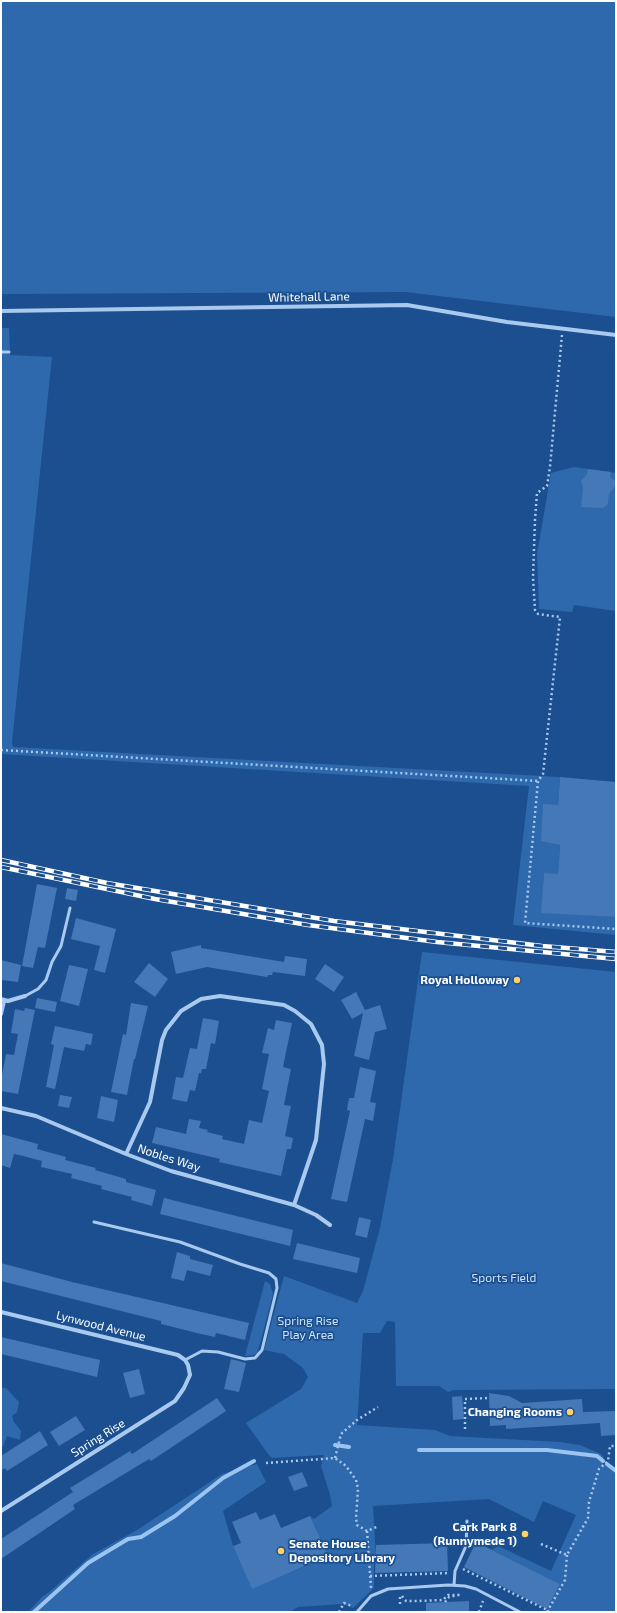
<!DOCTYPE html>
<style>
body{margin:0}
#map{position:relative;width:617px;height:1613px;overflow:hidden;background:#1b4f8f;font-family:"Exo 2",sans-serif}
canvas{display:block}
.frame{position:absolute;inset:0;border:2px solid #fff;pointer-events:none}
</style>
<div id="map">
<canvas width="617" height="1613"></canvas>
<div class="frame"></div>
</div>
<script>
const c = document.querySelector('canvas').getContext('2d');
c.lineJoin = 'round';
function fill(path, color) { c.fillStyle = color; c.fill(path, 'evenodd'); }
const poly = rows => new Path2D(rows.map(r => 'M' + r).join(''));
function stroke(path, color, width, dash) { c.strokeStyle = color; c.lineWidth = width; c.lineCap = dash ? 'butt' : 'round'; c.setLineDash(dash || []); c.stroke(path); }
function write(font, color, halo, rows, align = 'center') {
  c.font = font + ' "Exo 2",sans-serif'; c.lineWidth = 3.5; c.setLineDash([]); c.textBaseline = 'middle'; c.strokeStyle = halo; c.fillStyle = color; for (const [text, x, y, turn = 0] of rows) {
    c.save(); c.translate(x, y); c.rotate((+turn || 0) * Math.PI / 180); c.textAlign = isNaN(turn) ? turn : align; if (halo) c.strokeText(text, 0, 0); c.fillText(text, 0, 0); c.restore();
  }
}
const green = poly([
 [1,1,616,1,616,317,405,292,1,294],
 [1,328,9,328,10,355,52,357,12,742,13,747,560,777,558,805,544,805,560,845,558,874,544,874,542,912,616,917,616,935,513,925,529,786,1,754],
 [574,467,616,473,616,611,574,605,572,612,539,609,537,554,551,473],
 [422,952,616,972,616,1389,454,1390,448,1392,439,1386,396,1386,395,1322,387,1321,380,1333,363,1333,357,1425,435,1430,450,1436,560,1442,580,1445,601,1454,604,1457,601,1462,616,1472,616,1612,546,1612,560,1584,492,1550,498,1546,551,1571,576,1515,543,1501,534,1522,489,1499,373,1506,376,1559,374,1559,374,1588,353,1608,343,1604,298,1607,290,1612,28,1612,42,1597,48,1593,93,1554,137,1530,222,1474,257,1464,266,1482,223,1511,233,1546,252,1588,328,1557,310,1516,314,1519,332,1506,330,1495,321,1466,324,1455,272,1458,268,1454,246,1423,301,1389,308,1377,303,1368,284,1354,264,1350,284,1276,357,1303,363,1291,380,1228,393,1159],
 [265,1281,270,1284,273,1294,261,1340,257,1353,254,1355,245,1356],
 [1,1388,6,1388,19,1402,17,1412,12,1416,14,1422,21,1431,20,1440,7,1436,3,1447,1,1446]
]);
const stream = poly([
 [335,1445,349,1447],
 [419,1450,547,1450,589,1455,597,1456,603,1461],
 [607,1464,616,1471],
 [34,1612,88,1563,128,1539,141,1537,175,1516,223,1478,254,1461]
]);
const building = poly([
 [588,469,611,472,610,477,615,481,615,486,609,494,608,504,603,508,581,507,583,488,581,481,587,474],
 [560,777,616,782,616,917,541,913,544,873,558,874,560,845,541,841,543,804,558,805],
 [37,884,57,888,45,948,38,947,33,968,22,966],
 [67,888,78,890,76,901,65,899],
 [76,918,116,929,105,973,94,970,100,946,71,939],
 [201,945,201,948,284,962,285,956,307,959,305,976,273,972,272,975,268,975,267,977,207,967,176,974,171,952],
 [1,960,21,965,18,982,1,980],
 [149,963,168,979,155,997,134,982],
 [325,964,344,977,334,992,315,979],
 [69,965,88,969,79,1006,60,1001],
 [356,992,365,1010,380,1005,387,1029,375,1032,369,1060,354,1056,363,1013,352,1019,341,1000],
 [37,998,57,1002,55,1012,35,1008],
 [131,1003,148,1006,135,1059,134,1059,127,1095,111,1092,123,1034,126,1035],
 [25,1008,35,1010,18,1094,1,1091,1,1080,6,1054,14,1055,18,1034,11,1033,15,1009,24,1011],
 [203,1018,219,1021,215,1044,211,1043,206,1069,202,1069,201,1073,199,1073,195,1091,190,1090,187,1102,172,1099,176,1077,183,1078,190,1048,197,1049],
 [276,1020,292,1023,283,1067,291,1069,284,1105,291,1106,285,1136,293,1138,291,1149,287,1149,281,1176,219,1162,220,1159,152,1143,156,1127,186,1134,189,1119,201,1121,199,1128,208,1130,207,1132,223,1136,222,1139,244,1144,249,1120,262,1123,269,1091,262,1089,269,1054,262,1053,268,1028,274,1030],
 [55,1026,93,1034,91,1045,86,1044,84,1051,64,1047,55,1089,46,1087,54,1045,51,1044],
 [360,1067,376,1071,370,1102,376,1103,373,1121,365,1119,347,1202,331,1199,350,1111,347,1110,349,1098,354,1098],
 [60,1095,72,1097,69,1108,58,1106],
 [101,1096,118,1100,114,1122,97,1118],
 [1,1134,38,1144,37,1149,66,1157,65,1160,96,1168,95,1170,126,1179,126,1182,156,1190,152,1206,131,1200,132,1197,101,1189,102,1186,71,1178,72,1174,41,1167,42,1161,23,1156,14,1154,10,1168,1,1165],
 [164,1198,293,1230,290,1246,160,1214],
 [359,1217,371,1220,367,1238,355,1235],
 [297,1243,360,1258,357,1273,293,1259],
 [177,1252,190,1256,190,1259,213,1265,210,1276,187,1270,184,1281,171,1278],
 [1,1263,72,1282,249,1323,245,1340,216,1333,215,1337,201,1334,161,1324,161,1321,1,1281],
 [1,1337,100,1360,97,1377,1,1354],
 [231,1359,246,1363,239,1392,224,1389],
 [139,1369,145,1394,130,1398,123,1373],
 [489,1393,509,1396,522,1403,582,1399,583,1412,616,1411,616,1435,601,1436,600,1423,506,1429,506,1425,490,1426],
 [462,1396,464,1419,453,1420,452,1397],
 [217,1398,226,1411,151,1461,149,1459,73,1505,75,1509,1,1559,1,1539,73,1492,70,1488,130,1451,132,1454],
 [76,1416,85,1430,59,1446,50,1432],
 [40,1431,48,1445,7,1471,5,1468,1,1471,1,1456],
 [302,1472,308,1486,294,1491,288,1477],
 [256,1512,260,1520,275,1514,281,1528,310,1516,328,1556,252,1589,233,1546,241,1543,232,1522],
 [476,1542,560,1584,547,1609,464,1567],
 [447,1543,448,1571,375,1573,376,1545],
 [469,1601,469,1612,426,1612,426,1603]
]);
const path = poly([
 [562,335,550,467,547,486,537,493,535,520,533,577,535,610,538,614,560,617,543,774,538,781,525,923,616,929],
 [1,750,538,781],
 [465,1429,465,1399,489,1398],
 [335,1458,341,1434,357,1420,378,1407],
 [266,1463,335,1458,346,1466,356,1480,358,1489,356,1518,357,1525,367,1531,379,1526],
 [367,1531,371,1588],
 [541,1544,567,1555,588,1518,589,1502,599,1469,608,1461,610,1446,616,1446],
 [463,1569,549,1611],
 [370,1576,449,1573],
 [402,1596,406,1601,418,1601,443,1600,448,1595,462,1595],
 [445,1602,449,1597,458,1595],
 [400,1604,400,1595],
 [339,1612,344,1603,352,1606],
 [479,1612,483,1601],
 [547,1612,565,1580,567,1555]
]);
const lane = poly([
 [1,352,9,352],
 [25,996,38,989,46,980,52,962,61,946,70,908],
 [94,1222,180,1242,240,1264,269,1273,276,1279,277,1288,262,1350,255,1358,245,1359,218,1352,202,1351,185,1360],
 [454,1585,455,1571,466,1546,467,1521],
 [357,1612,371,1596,388,1589,448,1585,465,1586,476,1589,520,1612]
]);
const street = poly([
 [1,311,407,305,507,322,616,335],
 [1,999,8,1001,25,996],
 [1,1014,4,1001],
 [1,1108,36,1116,126,1154,171,1171,294,1205,316,1215,330,1225],
 [126,1154,150,1102,162,1040,166,1030,181,1011,201,999,220,996,284,1005,295,1011,311,1024,322,1045,324,1064,316,1140,294,1205],
 [1,1312,178,1355,185,1360,188,1365,190,1375,184,1388,175,1401,1,1511]
]);
const rail = poly([
 [1,860,107,883,334,921,542,946,616,952],
 [1,867,155,899,308,925,437,942,616,959]
]);
const markers = [
 [517,980,4,"#ffd166"],
 [570,1412,4,"#ffd166"],
 [525,1534,4,"#ffd166"],
 [281,1551,4,"#ffd166"]
];
const streetNames = [
 ["Whitehall Lane",309,297,-1],
 ["Nobles Way",169,1158,18],
 ["Lynwood Avenue",101,1326,14],
 ["Spring Rise",98,1438,-32]
];
const poiNames = [
 ["Royal Holloway",509,980],
 ["Changing Rooms",562,1412],
 ["Cark Park 8",517,1527],
 ["(Runnymede 1)",517,1541],
 ["Senate House",289,1544,"left"],
 ["Depository Library",289,1558,"left"]
];
const parkNames = [
 ["Sports Field",504,1278],
 ["Spring Rise",308,1321],
 ["Play Area",308,1335]
];
fill(green, '#2e69ad');
stroke(stream, '#9cc4f0', 4);
fill(building, '#4478b7');
stroke(path, '#a9c9ee', 2.5, [2, 3]);
stroke(lane, '#a9c9ee', 3);
stroke(street, '#a9c9ee', 4);
stroke(rail, '#fff', 4.5);
stroke(rail, '#1b4f8f', 3, [9]);
for (const [x, y, r, color] of markers) { const dot = new Path2D(); dot.arc(x, y, r, 0, 2 * Math.PI); c.fillStyle = color; c.fill(dot); stroke(dot, '#1b4f8f', 1.5); }
write('12px', '#fff', '#1b4f8f', streetNames);
write('bold 12px', '#fff', '#1b4f8f', poiNames, 'right');
write('12px', '#cfe3fa', '#1b4f8f', parkNames);
</script>
